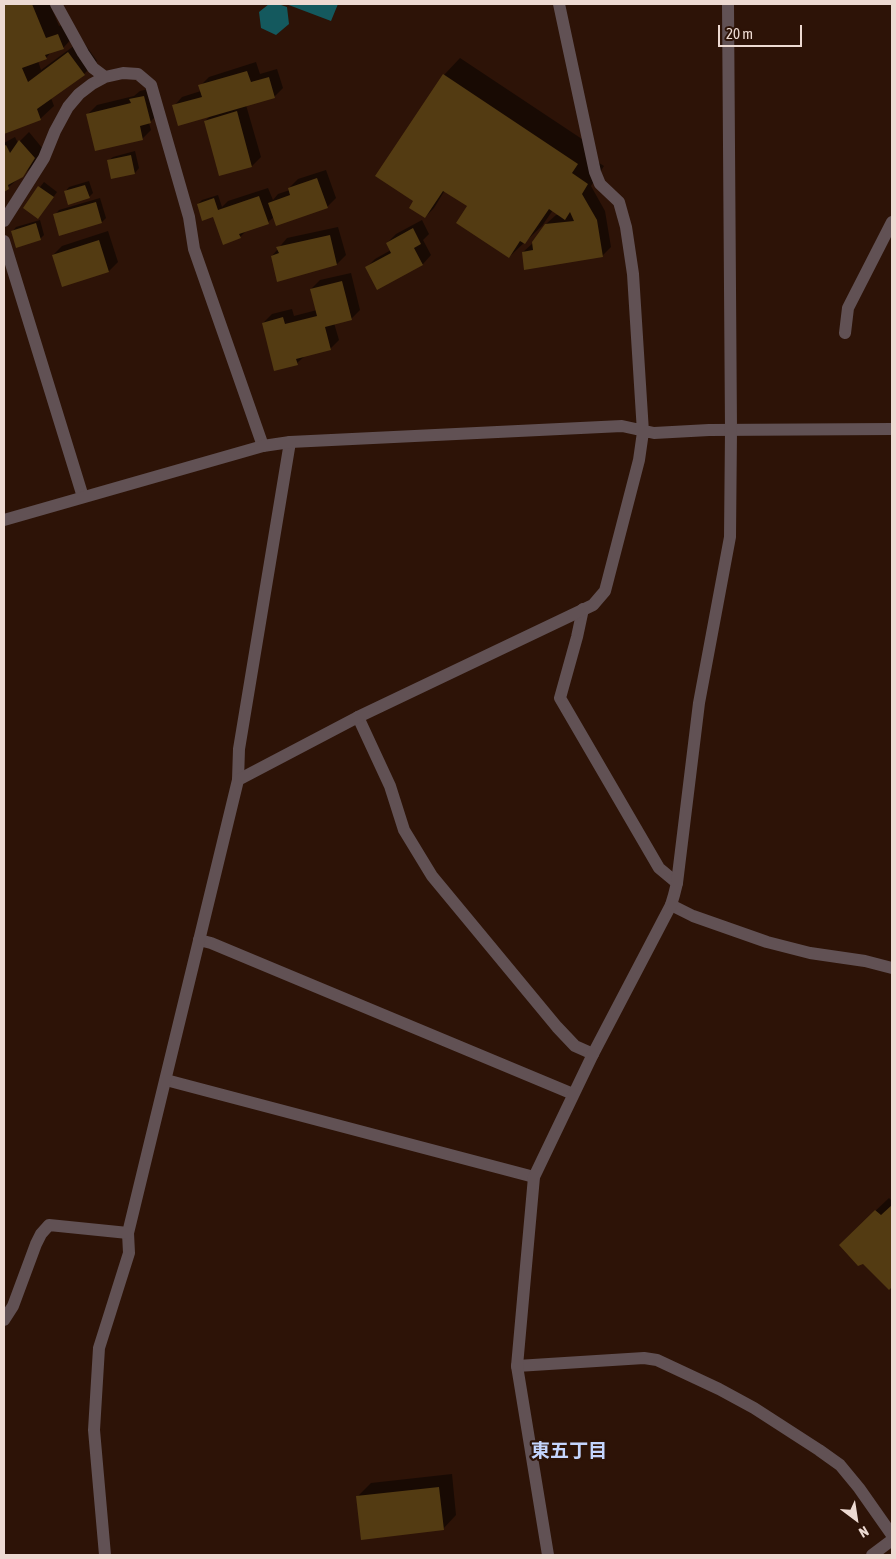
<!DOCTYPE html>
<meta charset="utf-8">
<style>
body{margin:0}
#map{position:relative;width:896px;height:1559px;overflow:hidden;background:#2d1307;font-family:"Asap Condensed",sans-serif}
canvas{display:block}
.frame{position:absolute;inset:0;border:5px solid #eddad2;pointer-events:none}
.north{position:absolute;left:831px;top:1494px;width:50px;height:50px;-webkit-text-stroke:4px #2d1307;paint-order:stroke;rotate:149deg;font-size:14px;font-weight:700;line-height:20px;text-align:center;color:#eddad2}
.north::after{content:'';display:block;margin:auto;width:18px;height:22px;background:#eddad2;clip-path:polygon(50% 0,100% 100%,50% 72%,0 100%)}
.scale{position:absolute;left:718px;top:25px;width:84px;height:22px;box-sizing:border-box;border:2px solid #eddad2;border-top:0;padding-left:6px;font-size:15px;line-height:18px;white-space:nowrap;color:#eddad2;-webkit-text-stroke:4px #2d1307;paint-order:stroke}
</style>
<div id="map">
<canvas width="896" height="1559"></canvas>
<div class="frame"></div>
<div class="north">N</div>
<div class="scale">20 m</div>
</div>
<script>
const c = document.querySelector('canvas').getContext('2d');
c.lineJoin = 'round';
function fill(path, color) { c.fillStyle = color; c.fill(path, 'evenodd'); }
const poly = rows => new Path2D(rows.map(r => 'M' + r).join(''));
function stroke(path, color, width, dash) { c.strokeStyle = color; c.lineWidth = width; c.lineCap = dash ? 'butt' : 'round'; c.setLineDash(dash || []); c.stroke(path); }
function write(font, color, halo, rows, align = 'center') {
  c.font = font + ' "Asap Condensed","Noto Sans JP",sans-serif'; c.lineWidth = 4.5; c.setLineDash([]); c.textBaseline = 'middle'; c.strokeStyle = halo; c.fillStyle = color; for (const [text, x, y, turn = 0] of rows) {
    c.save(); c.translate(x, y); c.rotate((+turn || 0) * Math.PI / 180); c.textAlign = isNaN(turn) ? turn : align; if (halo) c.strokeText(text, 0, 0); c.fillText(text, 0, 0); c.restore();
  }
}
const water = poly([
 [269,4,278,4,287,7,289,24,276,35,261,28,259,12],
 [286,4,338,4,331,21]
]);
const shadow = poly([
 [4,4,50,4,59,26,71,22,76,34,63,48,52,51,46,58,38,61,41,70,82,40,97,61,84,74,51,98,54,106,40,119,4,132],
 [460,58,594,147,588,156,604,166,591,186,605,211,611,247,602,256,523,252,533,243,546,224,556,215,560,215,553,210,542,226,509,257,469,206,445,190,434,208,425,217,414,201,444,75],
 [256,62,260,74,277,69,283,88,274,97,246,105,261,157,252,166,220,175,205,121,211,115,174,106,182,97,201,91,200,86,209,77],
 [153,88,159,113,149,123,151,130,142,139,88,114,97,105,134,96,140,91],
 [29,132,43,149,32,167,4,191,4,143,15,137,18,143],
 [135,151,139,168,135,173,108,161,113,157],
 [326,170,336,198,327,207,274,217,268,222,248,229,240,237,198,204,202,200,218,195,222,207,228,201,268,188,273,200,278,194,290,190,289,188,298,179],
 [89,181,93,193,89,197,65,192,69,187],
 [44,182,57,192,42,213,24,208],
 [100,198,106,218,102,222,55,215,59,210],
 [40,220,44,235,40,239,12,232,16,227],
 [422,220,429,234,423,240,431,255,423,264,377,288,366,268,375,259,391,250,387,243,396,234],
 [338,227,346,255,337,264,278,280,272,256,287,238],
 [108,231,118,262,109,271,53,255,62,246],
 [351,273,360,310,351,319,334,323,339,340,330,349,306,355,297,363,275,369,263,323,272,314,292,309,294,316,317,310,311,289,320,280],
 [889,1198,892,1201,892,1286,889,1289,853,1232],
 [452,1474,456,1515,443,1529,358,1496,371,1483]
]);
const building = poly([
 [4,4,32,4,46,38,58,34,64,49,45,55,47,59,22,68,28,82,68,52,85,75,37,109,41,120,4,134],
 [247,71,251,82,269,77,275,98,178,126,172,105,202,97,198,85],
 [443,74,578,164,572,173,588,184,582,194,597,220,603,257,524,270,522,252,533,250,532,242,545,224,574,221,570,212,565,220,549,209,525,244,520,241,509,258,456,223,467,206,443,191,425,218,409,208,413,201,375,176],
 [144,96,151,123,140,126,143,140,95,151,86,114,131,103,129,99],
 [237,111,252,167,219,176,204,121],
 [19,140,35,158,23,177,8,185,9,189,4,192,4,146,6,145,10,153],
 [131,155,135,174,111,179,107,160],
 [317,178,328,208,276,226,268,203,290,195,288,188],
 [85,185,90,198,68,205,64,191],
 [38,186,54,197,38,219,23,208],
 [259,196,269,224,239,234,241,238,223,245,213,217,202,221,197,204,214,198,218,210],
 [96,202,102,223,59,236,53,214],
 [36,223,41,240,16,248,11,231],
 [413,228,421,244,414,248,423,265,377,290,365,267,391,253,386,243],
 [330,235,337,265,277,282,271,256,279,253,276,247],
 [99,240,109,272,62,287,52,255],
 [342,281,352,320,325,327,331,350,296,359,298,365,274,371,262,323,283,317,285,324,317,316,310,289],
 [892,1205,892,1287,889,1290,863,1264,858,1266,839,1245,875,1210,881,1215],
 [439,1487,444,1530,361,1540,356,1496]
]);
const service = poly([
 [56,4,83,53,93,68,105,77],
 [4,221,44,158,55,131,68,107,79,94,92,84,105,77,123,73,138,74,151,85,189,217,194,249,263,446],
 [4,241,83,497],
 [845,333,848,308,892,222],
 [583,609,577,637,560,698,659,868,677,883],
 [358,717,390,786,404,830,432,876,557,1027,575,1046,593,1054],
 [238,780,239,749,290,442],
 [199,940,211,943,573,1094],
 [166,1080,534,1177],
 [517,1366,644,1358,657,1360,719,1389,754,1408,819,1450,840,1465,859,1488,892,1535],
 [105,1555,94,1430,99,1348,129,1253,128,1233]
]);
const minor = poly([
 [4,520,263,446,290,442,622,426,654,433,709,430,892,429],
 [671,905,693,916,767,942,810,953,865,961,892,968],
 [4,1320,13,1306,36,1244,41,1234,49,1225,128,1233,238,780,358,717,593,605,605,591,639,460,643,432,633,274,626,227,619,202,600,184,595,172,559,4]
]);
const tertiary = poly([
 [548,1555,517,1366,534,1177,593,1054,671,905,674,895,677,883,699,703,730,537,731,430,728,4],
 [872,1555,892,1540]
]);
const neighbourhoodNames = [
 ["東五丁目",569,1451]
];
fill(water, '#14595e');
fill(shadow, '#0007');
fill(building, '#533b12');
stroke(service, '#615154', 12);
stroke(minor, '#615154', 12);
stroke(tertiary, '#615154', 12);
write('bold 19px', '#c4d5fe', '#2d1307', neighbourhoodNames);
</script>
